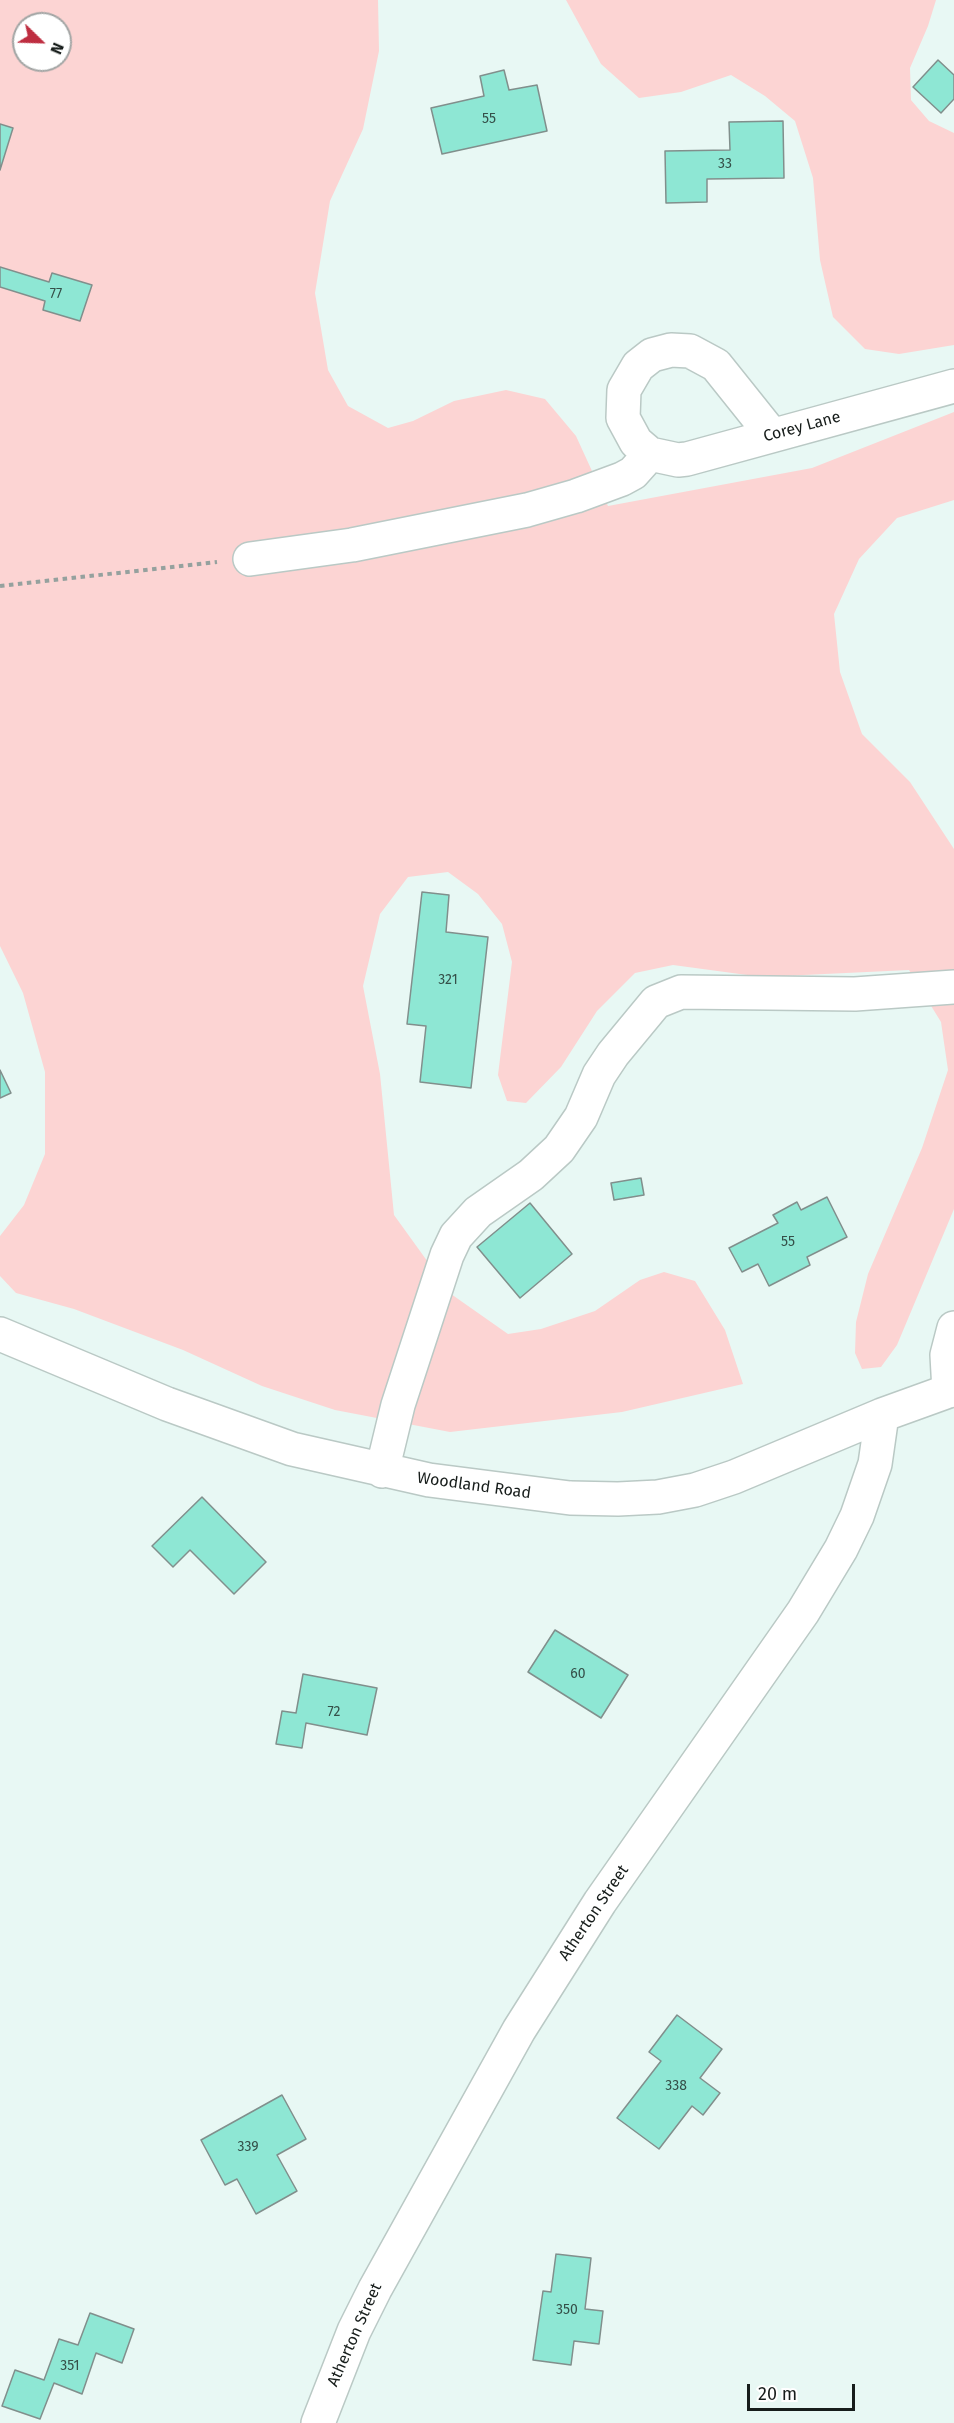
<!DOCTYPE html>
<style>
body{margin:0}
#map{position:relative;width:954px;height:2423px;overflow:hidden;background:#e8f8f4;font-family:"Fira Sans",sans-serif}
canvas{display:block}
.north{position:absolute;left:12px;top:12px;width:60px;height:60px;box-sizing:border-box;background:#fff;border:2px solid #a2a5a4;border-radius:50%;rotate:113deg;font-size:16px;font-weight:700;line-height:24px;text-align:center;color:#171d1b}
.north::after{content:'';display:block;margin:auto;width:21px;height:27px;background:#be2d40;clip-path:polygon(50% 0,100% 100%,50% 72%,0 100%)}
.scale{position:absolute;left:747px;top:2384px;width:108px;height:27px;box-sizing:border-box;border:3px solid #171d1b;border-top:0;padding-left:8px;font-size:18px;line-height:21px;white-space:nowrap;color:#171d1b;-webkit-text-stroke:4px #fff;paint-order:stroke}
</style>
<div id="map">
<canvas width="954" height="2423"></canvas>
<div class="north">N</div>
<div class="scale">20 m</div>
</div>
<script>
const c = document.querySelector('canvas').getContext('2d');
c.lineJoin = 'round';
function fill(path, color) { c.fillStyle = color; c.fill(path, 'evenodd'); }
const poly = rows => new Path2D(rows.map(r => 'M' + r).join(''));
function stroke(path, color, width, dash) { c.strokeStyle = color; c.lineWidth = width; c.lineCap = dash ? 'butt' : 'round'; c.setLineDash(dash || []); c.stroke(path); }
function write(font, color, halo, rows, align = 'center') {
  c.font = font + ' "Fira Sans",sans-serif'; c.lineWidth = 5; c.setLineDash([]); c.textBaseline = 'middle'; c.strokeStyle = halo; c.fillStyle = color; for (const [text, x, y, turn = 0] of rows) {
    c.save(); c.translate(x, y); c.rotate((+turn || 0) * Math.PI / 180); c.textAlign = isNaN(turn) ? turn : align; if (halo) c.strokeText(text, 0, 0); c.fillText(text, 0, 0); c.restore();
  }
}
const green = poly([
 [0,0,378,0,379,51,363,129,330,201,315,293,328,370,348,406,388,428,413,421,454,401,506,390,545,399,576,436,608,506,812,468,954,412,954,500,897,518,859,559,834,614,840,672,862,734,910,782,954,849,954,1209,897,1345,881,1367,862,1369,855,1353,856,1322,868,1274,922,1148,948,1070,941,1022,909,970,762,977,673,965,635,973,597,1011,561,1067,526,1103,507,1101,498,1075,512,962,502,924,478,894,448,872,408,877,380,914,363,986,380,1074,394,1215,451,1294,508,1334,541,1329,595,1311,640,1280,664,1272,695,1281,725,1330,743,1384,622,1412,450,1432,335,1410,262,1386,183,1350,74,1309,16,1293,0,1276,0,1236,24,1205,45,1154,45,1072,23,993,0,946],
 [24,24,60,24,60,60,24,60],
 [566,0,936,0,928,26,910,68,911,100,929,121,954,133,954,345,899,354,865,349,833,317,820,260,813,178,795,121,765,96,731,75,681,92,639,98,601,64]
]);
const building = poly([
 [938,60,954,75,954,99,941,113,913,87,938,60],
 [504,70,509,90,537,85,547,131,442,154,431,108,484,96,480,76,504,70],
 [783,121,784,178,707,179,707,202,666,203,665,151,730,150,729,122,783,121],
 [0,124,13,128,0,170,0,124],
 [0,267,49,282,52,273,92,285,80,321,43,310,45,301,0,287,0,267],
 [422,892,449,895,446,932,488,937,471,1088,420,1082,426,1026,407,1024,422,892],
 [0,1070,11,1093,0,1098,0,1070],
 [641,1178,644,1195,614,1200,611,1183,641,1178],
 [827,1197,847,1237,807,1257,810,1265,769,1286,758,1264,742,1272,729,1248,778,1223,773,1215,797,1202,801,1210,827,1197],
 [530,1203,572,1254,520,1298,477,1247,530,1203],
 [202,1497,266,1562,234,1594,190,1550,173,1567,152,1546,202,1497],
 [555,1630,628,1675,601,1718,528,1672,555,1630],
 [303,1674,377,1688,367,1735,306,1723,302,1748,276,1744,282,1711,296,1713,303,1674],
 [677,2015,722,2049,700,2078,720,2093,703,2115,692,2106,659,2149,617,2118,661,2061,649,2052,677,2015],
 [282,2095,306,2139,277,2155,297,2191,256,2214,237,2179,225,2185,201,2140,282,2095],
 [556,2254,591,2258,585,2309,603,2311,599,2344,574,2341,571,2365,533,2360,543,2291,551,2292,556,2254],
 [90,2313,134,2329,122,2363,96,2353,82,2394,54,2383,40,2419,2,2406,15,2370,44,2380,59,2339,78,2345,90,2313]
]);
const path = poly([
 [0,586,217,562]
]);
const minor = poly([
 [772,435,716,365,690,351,671,350,652,355,638,366,624,390,623,418,636,442,650,454,678,460,687,459,954,386],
 [250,559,352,545,527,510,576,496,622,479,633,473,650,454],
 [0,1334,167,1404,292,1449,429,1480,570,1498,618,1499,658,1497,695,1490,734,1477,882,1415,954,1389],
 [949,1391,947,1355,954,1328],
 [382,1471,398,1405,447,1255,456,1236,478,1212,531,1175,559,1149,581,1117,599,1075,613,1054,656,1002,681,992,855,994,954,987],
 [318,2423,354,2331,375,2289,519,2030,600,1902,803,1612,841,1549,857,1516,875,1464,882,1415]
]);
const numberNames = [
 ["55",489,119],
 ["33",725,164],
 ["77",56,294],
 ["321",448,980],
 ["55",788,1242],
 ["60",578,1674],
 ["72",334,1712],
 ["338",676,2086],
 ["339",248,2147],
 ["350",567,2310],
 ["351",70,2366]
];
const streetNames = [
 ["Corey Lane",802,427,-15],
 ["Woodland Road",474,1486,8],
 ["Atherton Street",594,1913,-56],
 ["Atherton Street",355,2335,-66]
];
fill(green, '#fcd4d3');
fill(building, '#8ee7d4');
stroke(building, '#818f8c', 1.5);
stroke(minor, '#bac9c5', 36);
stroke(path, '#95a19e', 4, [4.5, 4.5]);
stroke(minor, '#fff', 33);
write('14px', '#355049', null, numberNames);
write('16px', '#171d1b', '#fff', streetNames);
</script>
